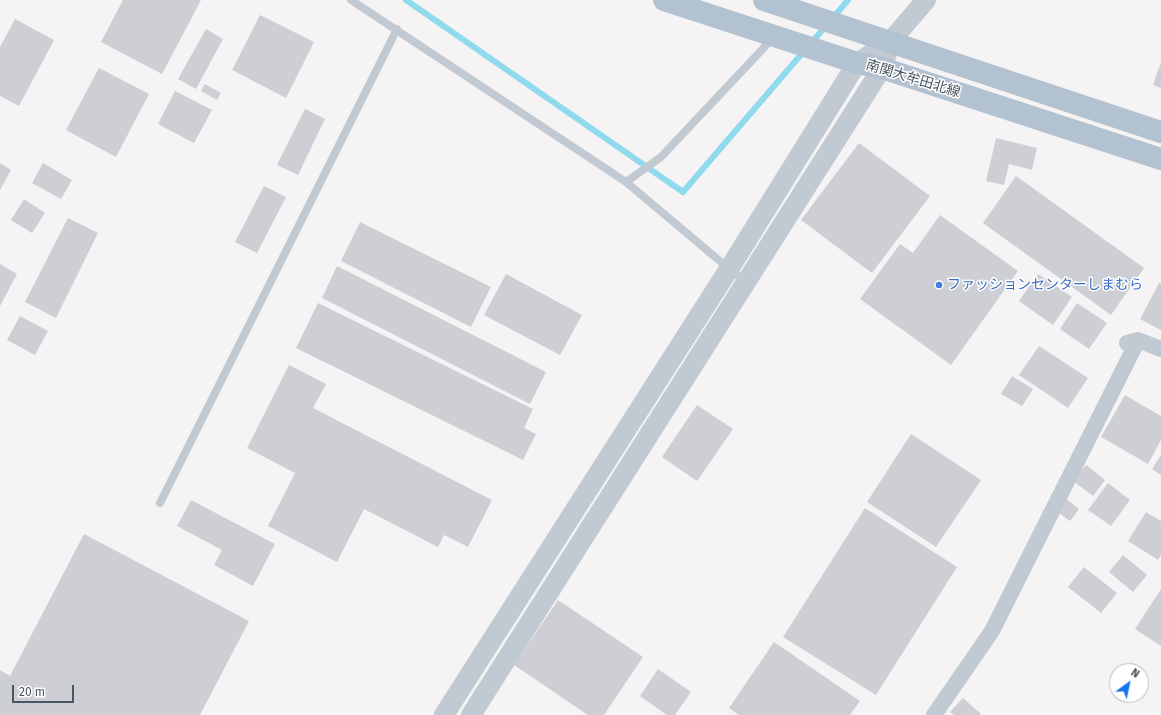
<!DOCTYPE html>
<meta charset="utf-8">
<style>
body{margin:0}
#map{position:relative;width:1161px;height:715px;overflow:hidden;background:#f5f3f3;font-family:"Fira Sans",sans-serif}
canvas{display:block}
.north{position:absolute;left:1109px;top:663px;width:40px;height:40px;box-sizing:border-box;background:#fff;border:1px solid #b7bbc0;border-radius:50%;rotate:33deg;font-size:11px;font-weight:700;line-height:16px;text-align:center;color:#4a5661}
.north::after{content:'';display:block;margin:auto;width:14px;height:18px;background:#1a73e8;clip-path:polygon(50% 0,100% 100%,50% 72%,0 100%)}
.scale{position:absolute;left:12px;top:685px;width:62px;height:18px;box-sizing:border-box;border:2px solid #4a5661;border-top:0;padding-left:5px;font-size:12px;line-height:14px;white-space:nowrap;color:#4a5661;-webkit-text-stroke:3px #fff;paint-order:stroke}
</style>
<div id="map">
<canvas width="1161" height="715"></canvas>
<div class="north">N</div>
<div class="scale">20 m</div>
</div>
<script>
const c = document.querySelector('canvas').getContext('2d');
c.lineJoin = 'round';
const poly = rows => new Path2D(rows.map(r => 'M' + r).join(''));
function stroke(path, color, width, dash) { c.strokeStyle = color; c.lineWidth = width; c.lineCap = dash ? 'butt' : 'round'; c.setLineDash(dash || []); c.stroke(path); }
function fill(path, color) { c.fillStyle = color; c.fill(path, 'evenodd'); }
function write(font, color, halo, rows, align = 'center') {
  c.font = font + ' "Fira Sans","Noto Sans JP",sans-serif'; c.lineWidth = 3; c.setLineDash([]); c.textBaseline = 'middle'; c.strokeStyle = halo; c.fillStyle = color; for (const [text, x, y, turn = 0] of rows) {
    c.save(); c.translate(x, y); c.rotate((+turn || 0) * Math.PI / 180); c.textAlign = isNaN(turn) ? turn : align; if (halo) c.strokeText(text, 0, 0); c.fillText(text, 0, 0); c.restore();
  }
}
const stream = poly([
 [406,0,683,192,805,50],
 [832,19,848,0],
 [811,43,826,26]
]);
const building = poly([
 [123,0,201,0,162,74,101,42],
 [260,15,314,42,286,98,232,70],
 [15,19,54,40,19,106,0,96,0,47],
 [206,29,223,39,196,89,178,79],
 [1161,62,1161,88,1153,85],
 [99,68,149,94,116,157,66,130],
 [205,84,221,93,217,100,201,91],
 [175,91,212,110,194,143,158,124],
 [305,109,325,119,298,175,277,165],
 [996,138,1037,148,1032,170,1009,164,1004,185,986,181],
 [859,143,930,196,872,273,801,220],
 [0,163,11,170,0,190],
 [43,163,72,180,61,199,32,183],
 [1016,176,1144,268,1111,315,983,223],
 [264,186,286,197,257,253,235,242],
 [24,199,45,213,32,233,11,220],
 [940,215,1018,271,951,365,860,299,900,244,913,253],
 [68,218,98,233,56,318,25,302],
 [360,222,491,287,471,327,341,261],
 [0,264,17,274,0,306],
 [337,266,546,372,530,404,322,298],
 [506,274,582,315,560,355,484,315],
 [1038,274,1072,297,1053,325,1019,301],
 [1159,283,1161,284,1161,330,1140,319],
 [318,303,533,409,524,428,536,434,523,460,296,348],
 [1077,303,1107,323,1089,349,1060,329],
 [20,316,48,331,35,355,7,340],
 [1039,346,1088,378,1068,408,1019,375],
 [289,365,326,384,313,408,492,500,468,547,444,535,438,547,364,509,337,562,268,526,295,473,247,448],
 [1012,376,1033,389,1022,406,1001,394],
 [1125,395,1161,416,1161,440,1148,464,1101,437],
 [697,405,733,429,697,481,662,457],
 [911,434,981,480,936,547,867,502],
 [1161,455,1161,475,1152,469],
 [1086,465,1105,480,1093,496,1073,481],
 [1108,483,1130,500,1111,526,1088,510],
 [1065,498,1079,509,1070,521,1056,511],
 [191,500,275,544,253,586,214,565,222,550,177,526],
 [865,508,957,567,876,695,783,637],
 [1146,512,1161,521,1161,555,1158,560,1128,541],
 [84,534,249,621,200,715,0,715,0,670,10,676],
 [1123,555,1147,575,1133,592,1109,572],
 [1084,567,1117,593,1101,613,1068,587],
 [1161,589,1161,646,1135,629],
 [558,600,643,657,604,715,588,715,514,665],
 [774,642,860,701,850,715,739,715,729,708],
 [658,669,691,692,675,715,667,715,640,696],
 [963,698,981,714,980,715,954,715,950,712]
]);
const service = poly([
 [351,0,626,182,746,283],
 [626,182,661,157,774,37],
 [160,503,397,29]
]);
const minor = poly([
 [1127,343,1138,340,1161,349],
 [934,715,992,631,1138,340]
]);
const tertiary = poly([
 [444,715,729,269,857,63,890,42,926,0],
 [471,715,882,68,887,53]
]);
const primary = poly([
 [664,0,857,63,882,68,1161,159],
 [764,0,1161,132]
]);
const markers = [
 [939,285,4,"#3f7fe0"]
];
const streetNames = [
 ["南関大牟田北線",913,79,17]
];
const shopNames = [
 ["ファッションセンターしまむら",947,285]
];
stroke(stream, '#90daee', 6);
fill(building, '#cdcfd5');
stroke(service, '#c1cad2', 8);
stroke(minor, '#c1cad2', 16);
stroke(tertiary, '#c1cad2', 20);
stroke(primary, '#b3c2d1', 22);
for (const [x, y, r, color] of markers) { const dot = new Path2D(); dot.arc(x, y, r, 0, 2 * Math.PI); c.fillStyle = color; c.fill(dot); stroke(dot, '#fff', 1.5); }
write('14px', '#4a5661', '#fff', streetNames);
write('14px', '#366cbe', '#fff', shopNames, 'left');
</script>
